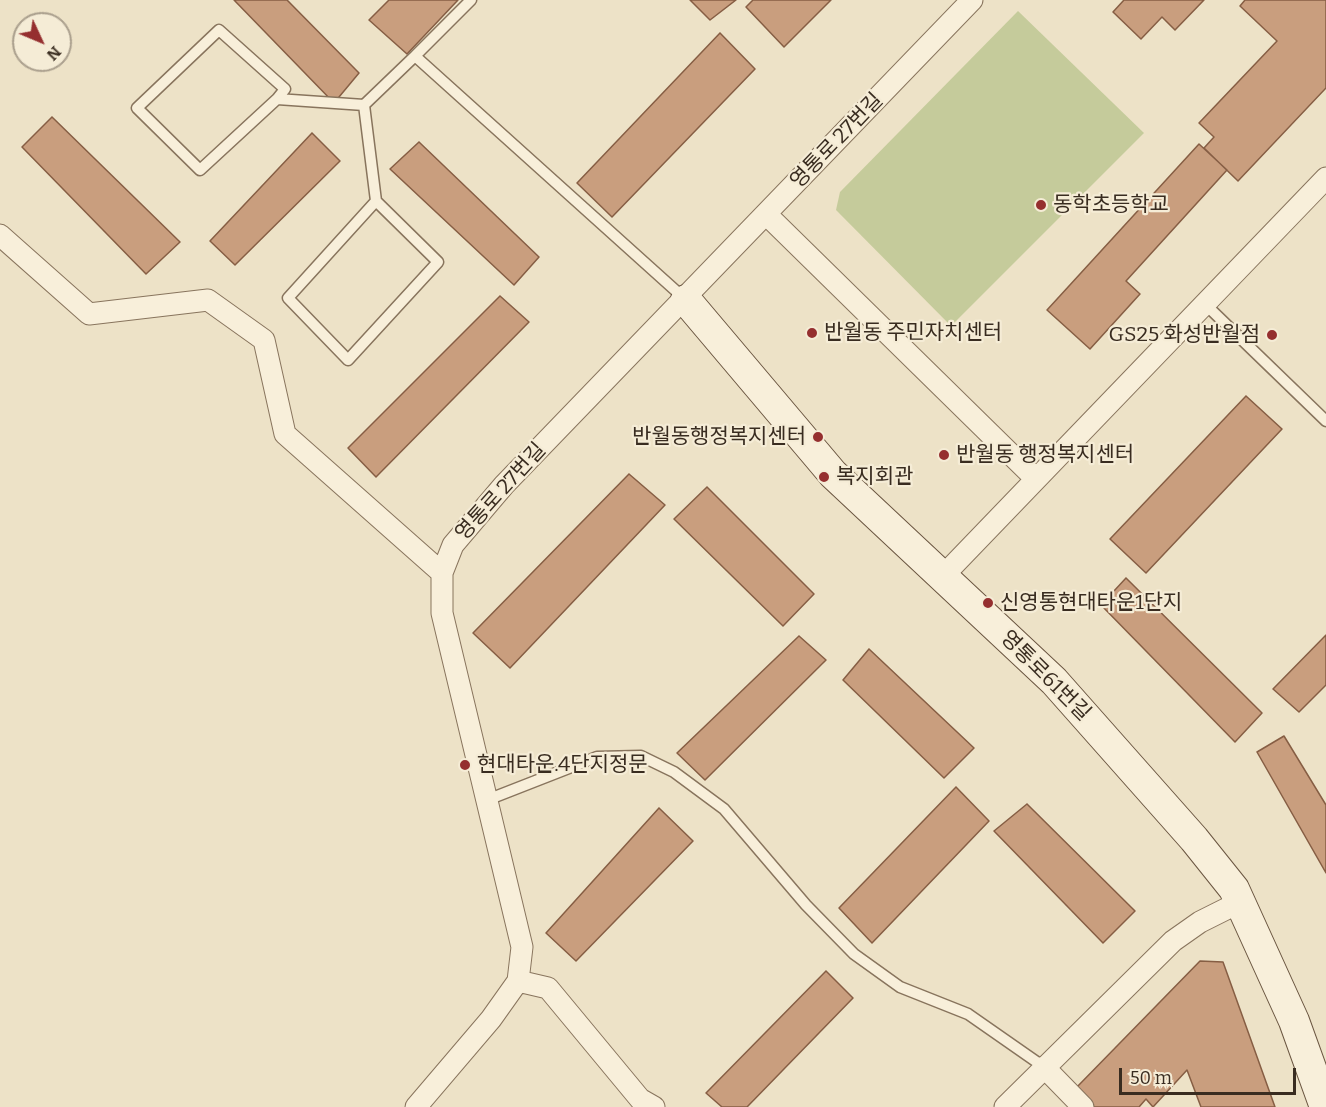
<!DOCTYPE html>
<meta charset="utf-8">
<style>
body{margin:0}
#map{position:relative;width:1326px;height:1107px;overflow:hidden;background:#ede2c7;font-family:Bitter,serif}
canvas{display:block}
.north{position:absolute;left:12px;top:12px;width:60px;height:60px;box-sizing:border-box;background:#f5ecd6;border:2px solid #aa9f8d;border-radius:50%;rotate:134deg;font-size:16px;font-weight:700;line-height:24px;text-align:center;color:#392c20}
.north::after{content:'';display:block;margin:auto;width:21px;height:27px;background:#952f2f;clip-path:polygon(50% 0,100% 100%,50% 72%,0 100%)}
.scale{position:absolute;left:1119px;top:1068px;width:177px;height:27px;box-sizing:border-box;border:3px solid #392c20;border-top:0;padding-left:8px;font-size:18px;line-height:21px;white-space:nowrap;color:#392c20;-webkit-text-stroke:4px #f5ecd6;paint-order:stroke}
</style>
<div id="map">
<canvas width="1326" height="1107"></canvas>
<div class="north">N</div>
<div class="scale">50 m</div>
</div>
<script>
const c = document.querySelector('canvas').getContext('2d');
c.lineJoin = 'round';
function fill(path, color) { c.fillStyle = color; c.fill(path, 'evenodd'); }
const poly = rows => new Path2D(rows.map(r => 'M' + r).join(''));
function stroke(path, color, width, dash) { c.strokeStyle = color; c.lineWidth = width; c.lineCap = dash ? 'butt' : 'round'; c.setLineDash(dash || []); c.stroke(path); }
function write(font, color, halo, rows, align = 'center') {
  c.font = font + ' Bitter,"Noto Sans KR",serif'; c.lineWidth = 4.5; c.setLineDash([]); c.textBaseline = 'middle'; c.strokeStyle = halo; c.fillStyle = color; for (const [text, x, y, turn = 0] of rows) {
    c.save(); c.translate(x, y); c.rotate((+turn || 0) * Math.PI / 180); c.textAlign = isNaN(turn) ? turn : align; if (halo) c.strokeText(text, 0, 0); c.fillText(text, 0, 0); c.restore();
  }
}
const green = poly([
 [1018,11,1144,133,951,326,836,210,840,192]
]);
const building = poly([
 [234,0,287,0,359,73,334,103,234,0],
 [389,0,458,0,407,54,369,20,389,0],
 [690,0,736,0,710,20,690,0],
 [753,0,831,0,784,47,746,7,753,0],
 [1124,0,1204,0,1175,30,1162,17,1141,39,1113,12,1124,0],
 [1245,0,1326,0,1326,88,1238,181,1204,148,1214,137,1199,123,1277,41,1240,6,1245,0],
 [720,33,755,69,612,217,577,183,720,33],
 [52,117,180,242,146,274,22,147,52,117],
 [312,133,340,161,235,265,210,241,312,133],
 [419,142,539,257,514,285,390,169,419,142],
 [1199,144,1227,170,1126,281,1140,294,1090,349,1047,310,1199,144],
 [500,296,529,322,376,477,348,448,500,296],
 [1246,396,1282,429,1146,573,1110,539,1246,396],
 [629,474,665,505,510,668,473,633,629,474],
 [707,487,814,594,783,626,674,519,707,487],
 [1126,578,1262,713,1235,742,1101,605,1126,578],
 [1326,635,1326,685,1299,712,1273,689,1326,635],
 [799,636,826,660,705,780,677,753,799,636],
 [869,649,974,748,944,778,843,680,869,649],
 [1284,736,1326,805,1326,873,1257,752,1284,736],
 [956,787,989,821,872,943,839,908,956,787],
 [1027,804,1135,911,1103,943,994,831,1027,804],
 [659,808,693,841,576,961,546,933,659,808],
 [1200,961,1223,962,1275,1107,1201,1107,1187,1070,1153,1107,1146,1099,1139,1107,1093,1107,1075,1089,1200,961],
 [826,971,853,998,747,1107,722,1107,706,1093,826,971]
]);
const lane = poly([
 [471,0,415,56,685,299],
 [277,99,285,89,219,30,137,108,200,170,277,99,364,105,415,56],
 [364,105,376,201,438,262,348,360,288,298,376,201],
 [1205,304,1326,421],
 [487,800,597,757,641,756,674,772,724,809,806,905,854,954,900,987,968,1014,1044,1067]
]);
const street = poly([
 [767,215,1036,479],
 [0,235,89,314,208,300,264,340,285,434,442,573],
 [942,577,1326,178],
 [518,981,548,988,640,1099,654,1107],
 [1044,1067,1083,1107],
 [416,1107,491,1019,518,981,522,947,442,613,442,573,453,545,504,485,972,0],
 [1005,1107,1173,941,1200,922,1240,902]
]);
const secondary = poly([
 [686,300,833,474,1054,681,1194,839,1234,889,1294,1021,1325,1107]
]);
const markers = [
 [1041,205,6,"#952f2f"],
 [812,333,6,"#952f2f"],
 [1272,335,6,"#952f2f"],
 [818,437,6,"#952f2f"],
 [944,455,6,"#952f2f"],
 [824,477,6,"#952f2f"],
 [988,603,6,"#952f2f"],
 [465,765,6,"#952f2f"]
];
const streetNames = [
 ["영통로 27번길",837,141,-46],
 ["영통로 27번길",501,492,-48],
 ["영통로61번길",1045,676,45]
];
const poiNames = [
 ["동학초등학교",1053,205],
 ["반월동 주민자치센터",824,333],
 ["GS25 화성반월점",1260,335,"right"],
 ["반월동행정복지센터",806,437,"right"],
 ["반월동 행정복지센터",956,455],
 ["복지회관",836,477],
 ["신영통현대타운1단지",1000,603],
 ["현대타운.4단지정문",477,765]
];
fill(green, '#c5cb9b');
fill(building, '#c99e7e');
stroke(building, '#865e44', 1.5);
stroke(lane, '#88745d', 13);
stroke(street, '#88745d', 23);
stroke(secondary, '#6a5540', 32);
stroke(lane, '#f8efda', 10);
stroke(street, '#f8efda', 21);
stroke(secondary, '#f8efda', 30);
for (const [x, y, r, color] of markers) { const dot = new Path2D(); dot.arc(x, y, r, 0, 2 * Math.PI); c.fillStyle = color; c.fill(dot); stroke(dot, '#f5ecd6', 2); }
write('21px', '#392c20', '#f5ecd6', streetNames);
write('21px', '#392c20', '#f5ecd6', poiNames, 'left');
</script>
